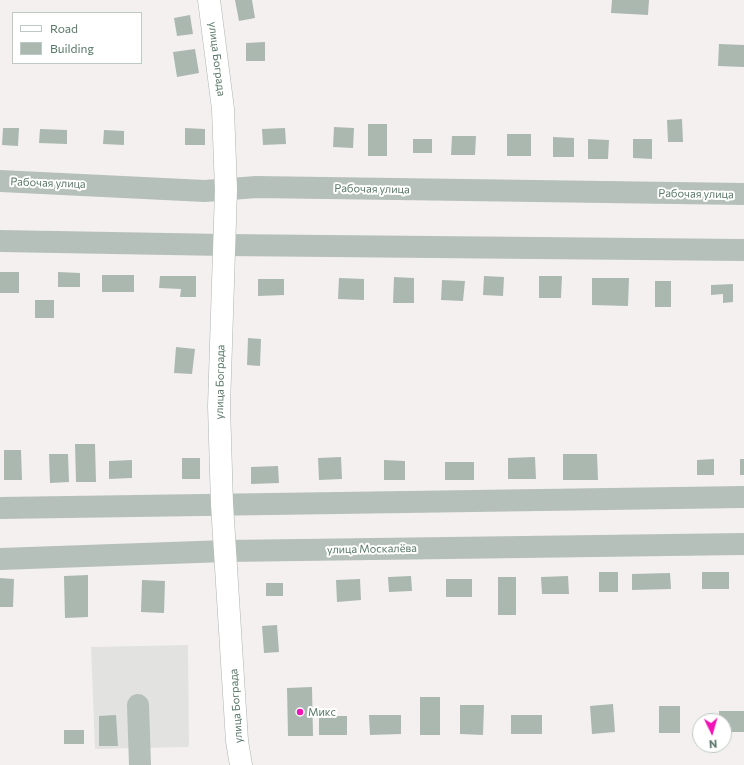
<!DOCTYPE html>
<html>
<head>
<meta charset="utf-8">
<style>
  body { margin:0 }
  #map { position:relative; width:744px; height:765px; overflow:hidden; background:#f5f0f0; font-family:Commissioner,sans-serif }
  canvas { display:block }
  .legend { position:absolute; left:12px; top:12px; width:130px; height:52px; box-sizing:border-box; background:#fff; border:1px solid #bdc9c3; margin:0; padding:5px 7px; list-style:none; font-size:12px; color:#597868 }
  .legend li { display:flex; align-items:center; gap:8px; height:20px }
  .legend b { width:20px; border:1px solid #bdc9c3 }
  .north { position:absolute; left:692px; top:713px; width:40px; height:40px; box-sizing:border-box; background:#fff; border:1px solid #bdc9c3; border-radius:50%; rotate:175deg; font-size:11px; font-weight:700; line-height:16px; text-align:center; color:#597868 }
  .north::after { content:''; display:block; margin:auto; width:14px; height:18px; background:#f213b6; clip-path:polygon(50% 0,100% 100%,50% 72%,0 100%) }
</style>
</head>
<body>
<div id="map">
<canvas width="744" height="765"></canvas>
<ul class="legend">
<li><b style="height:5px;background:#fff"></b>Road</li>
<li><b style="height:11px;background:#aab8b0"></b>Building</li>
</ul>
<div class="north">N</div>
</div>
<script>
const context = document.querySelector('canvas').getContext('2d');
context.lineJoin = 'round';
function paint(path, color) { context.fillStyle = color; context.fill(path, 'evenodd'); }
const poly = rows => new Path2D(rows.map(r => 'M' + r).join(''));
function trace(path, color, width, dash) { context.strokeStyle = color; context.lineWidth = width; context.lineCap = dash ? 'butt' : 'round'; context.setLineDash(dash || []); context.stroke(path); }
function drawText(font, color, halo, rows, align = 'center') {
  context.font = font + ' Commissioner,sans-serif'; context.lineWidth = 4; context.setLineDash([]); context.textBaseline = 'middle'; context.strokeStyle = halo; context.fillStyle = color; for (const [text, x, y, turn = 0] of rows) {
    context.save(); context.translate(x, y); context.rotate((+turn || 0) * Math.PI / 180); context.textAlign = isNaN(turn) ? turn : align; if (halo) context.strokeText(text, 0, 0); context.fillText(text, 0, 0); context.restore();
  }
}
paint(poly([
  [188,645,189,744,188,747,95,749,91,647]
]), '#e2e2e0');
paint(poly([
  [235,0,252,0,255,18,239,21],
  [612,0,649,0,648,15,611,13],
  [190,15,193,34,177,36,174,18],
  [265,42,265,61,246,61,246,43],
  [719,44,744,45,744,67,718,66],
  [195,49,199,73,177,77,173,52],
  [682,119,683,142,668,142,667,120],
  [368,124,387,124,387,156,368,156],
  [334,127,354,128,353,148,333,147],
  [3,128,19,128,18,146,2,145],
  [185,128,205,129,205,145,185,145],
  [285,128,286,144,263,145,262,129],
  [40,129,67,130,67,144,39,143],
  [104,130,124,131,124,145,103,144],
  [507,134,531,134,531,156,507,156],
  [452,136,476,136,475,155,451,155],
  [553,137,574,138,574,157,553,157],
  [413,139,432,139,432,153,413,153],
  [588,139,609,140,608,159,588,159],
  [633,139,652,139,652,159,633,158],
  [0,272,19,272,19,293,0,293],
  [58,272,80,273,80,287,58,287],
  [102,275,134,275,134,292,102,292],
  [160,276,196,276,196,297,180,297,181,289,159,288],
  [484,276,504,277,503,296,483,295],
  [539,276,562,276,561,298,539,298],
  [394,277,414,278,414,303,393,303],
  [339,278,364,279,364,300,338,299],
  [592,278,629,278,628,306,592,305],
  [258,279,284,279,284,295,258,296],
  [442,280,465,281,463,301,441,300],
  [655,281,671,281,671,307,655,307],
  [733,284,733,302,723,303,723,294,711,295,711,285],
  [35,300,54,300,54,318,35,318],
  [248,338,261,339,260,366,247,365],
  [176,347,195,349,192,374,174,373],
  [75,444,95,444,96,482,76,482],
  [4,450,21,450,22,480,4,480],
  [49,454,68,454,69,482,50,483],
  [563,454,597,454,598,480,563,480],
  [341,457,342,479,319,480,318,458],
  [535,457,536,479,508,479,508,458],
  [182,458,200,458,200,479,182,479],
  [714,459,714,475,697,475,697,460],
  [740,459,744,459,744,475,740,475],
  [132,460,132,478,109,479,109,461],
  [384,460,405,461,405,480,384,480],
  [445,462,474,462,474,480,445,480],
  [278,466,279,483,251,484,251,467],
  [599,572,618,572,618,592,599,592],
  [702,572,729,572,729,589,702,589],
  [670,573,671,589,632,590,632,574],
  [88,575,88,617,65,618,64,576],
  [411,576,412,591,389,592,388,577],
  [568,576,569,594,542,594,541,577],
  [498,577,516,577,516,615,498,615],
  [0,578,14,579,13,607,0,607],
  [360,579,361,600,337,602,336,580],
  [446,579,472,579,472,597,446,597],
  [142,580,165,581,164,613,141,612],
  [266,583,283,583,283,596,266,596],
  [277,625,279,652,264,653,262,626],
  [312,687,313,736,288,736,287,688],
  [420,697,440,697,440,735,420,735],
  [613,704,615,732,592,734,590,706],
  [460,705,484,705,483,735,460,734],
  [659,706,680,706,680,733,659,733],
  [719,711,744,711,744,732,724,732,724,721,719,721],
  [116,715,118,746,99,746,99,716],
  [369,715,401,715,401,734,370,735],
  [511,715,542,715,542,734,511,734],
  [319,716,347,716,347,735,319,735],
  [64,730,84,730,84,744,64,744]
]), '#aab8b0');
const major = poly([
  [209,0,223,109,226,190,219,406,222,504,237,741,241,765]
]);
trace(major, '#a9b5af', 23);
trace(poly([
  [0,181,205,191,256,187,744,194],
  [0,241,224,245,744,250],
  [0,508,744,497],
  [0,559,226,551,744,544],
  [138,705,140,765]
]), '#b5c0ba', 22);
trace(major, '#fff', 22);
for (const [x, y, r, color] of [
  [300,712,4,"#f213b6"]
]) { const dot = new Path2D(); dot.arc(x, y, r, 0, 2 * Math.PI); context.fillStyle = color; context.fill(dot); trace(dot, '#fff', 1.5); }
drawText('11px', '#597868', '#fff', [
  ["улица Бограда",217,59,83],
  ["Рабочая улица",48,183,2],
  ["Рабочая улица",372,189,1],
  ["Рабочая улица",696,194,1],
  ["улица Бограда",220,382,-89],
  ["улица Москалёва",372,549,-1],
  ["улица Бограда",236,706,-94]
]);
drawText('11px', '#597868', '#fff', [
  ["Микс",308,712]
], 'left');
</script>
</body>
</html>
